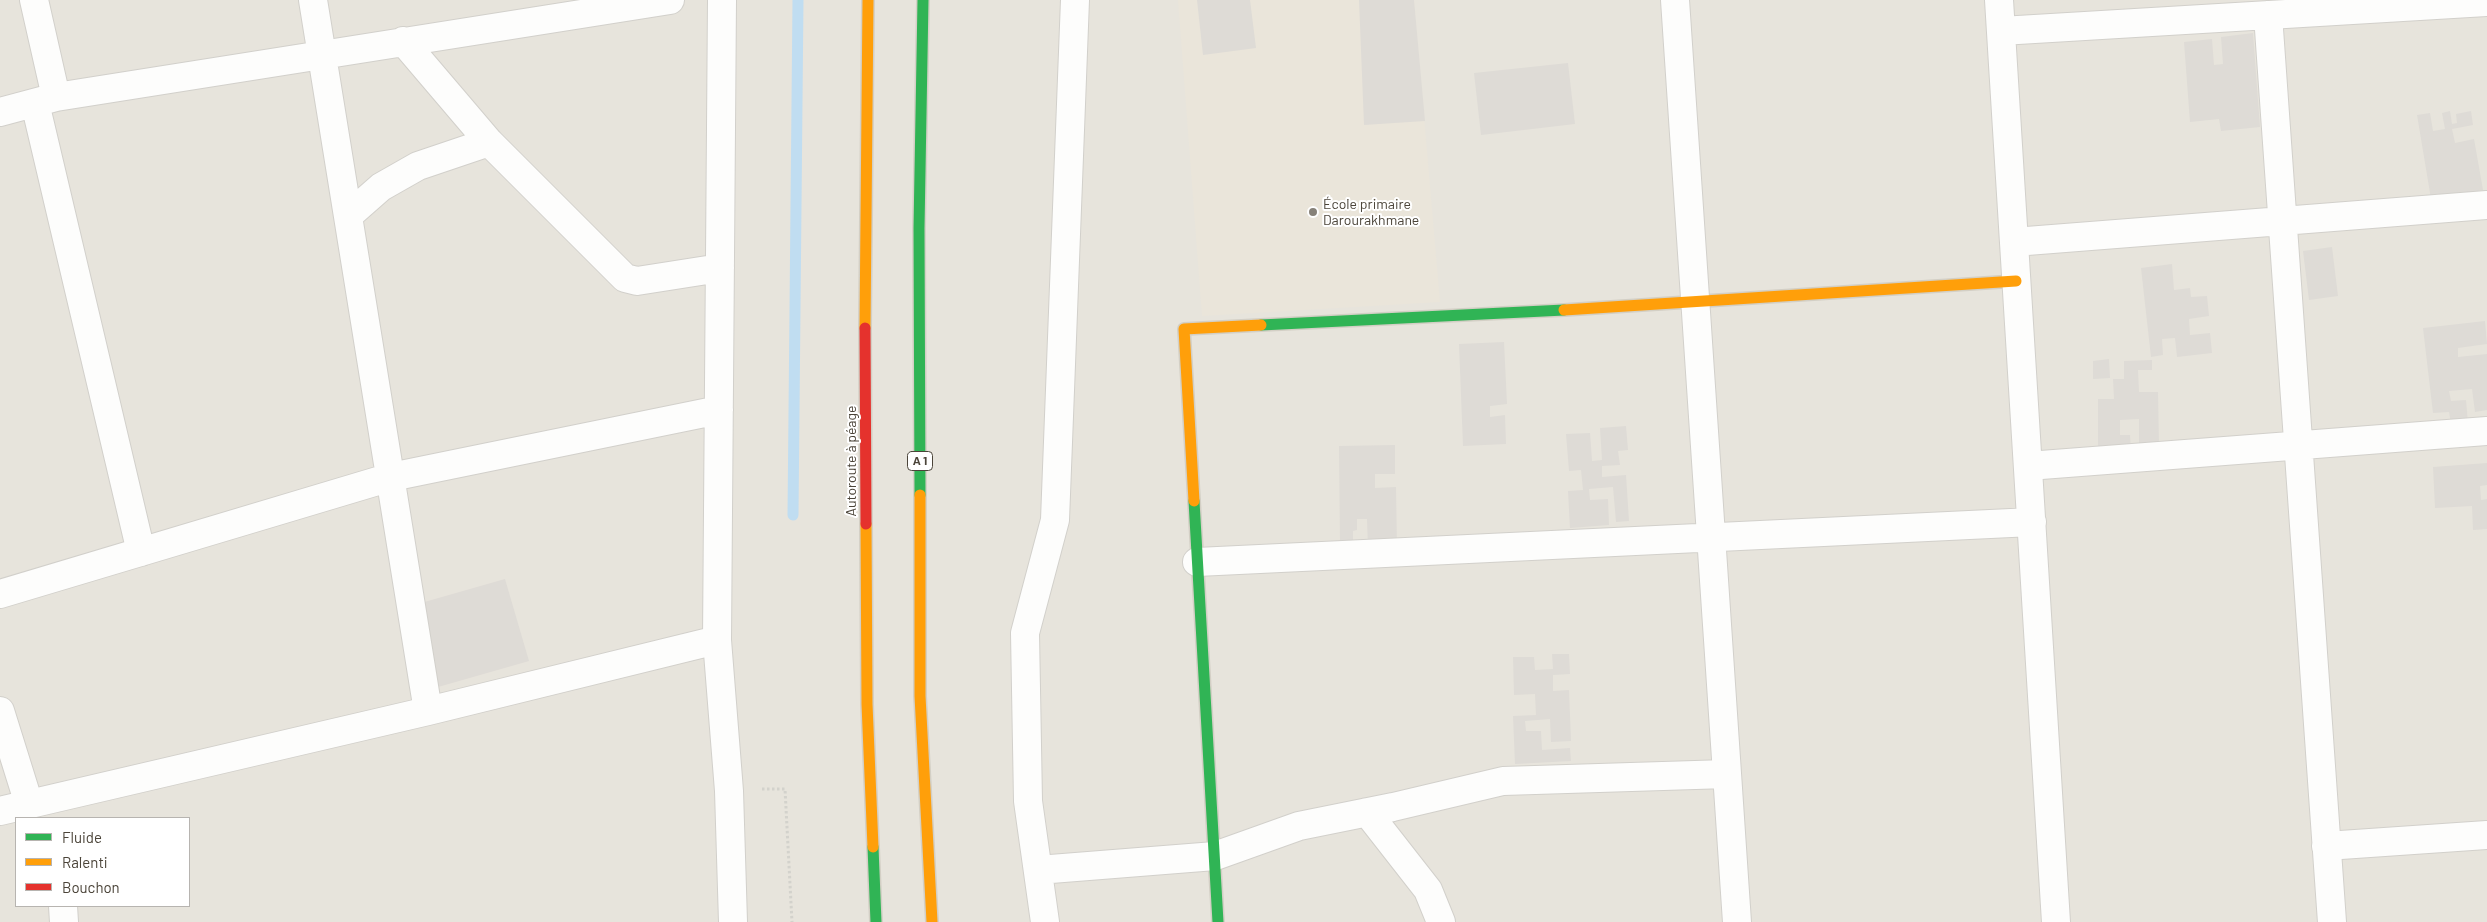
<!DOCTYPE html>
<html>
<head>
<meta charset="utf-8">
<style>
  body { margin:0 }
  #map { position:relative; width:2487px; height:922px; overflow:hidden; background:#f4f2ee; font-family:Barlow,sans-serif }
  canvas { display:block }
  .legend { position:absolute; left:15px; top:817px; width:175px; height:90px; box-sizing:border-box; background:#fff; border:1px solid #b7b4b0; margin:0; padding:6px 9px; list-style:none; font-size:15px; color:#4b4439 }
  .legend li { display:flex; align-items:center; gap:10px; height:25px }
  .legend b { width:25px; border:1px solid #b7b4b0 }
</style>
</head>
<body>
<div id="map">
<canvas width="2487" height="922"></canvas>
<ul class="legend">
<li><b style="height:6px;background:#30b455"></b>Fluide</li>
<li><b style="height:6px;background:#ff9f0a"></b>Ralenti</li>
<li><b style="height:6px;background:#e5322d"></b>Bouchon</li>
</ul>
</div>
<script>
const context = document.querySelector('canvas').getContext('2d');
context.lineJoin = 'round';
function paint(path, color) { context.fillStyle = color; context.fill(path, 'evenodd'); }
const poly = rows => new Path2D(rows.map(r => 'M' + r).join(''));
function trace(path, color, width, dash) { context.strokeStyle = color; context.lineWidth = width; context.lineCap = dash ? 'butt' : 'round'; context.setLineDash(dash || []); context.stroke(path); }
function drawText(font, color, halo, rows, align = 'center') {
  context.font = font + ' Barlow,sans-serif'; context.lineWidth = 4; context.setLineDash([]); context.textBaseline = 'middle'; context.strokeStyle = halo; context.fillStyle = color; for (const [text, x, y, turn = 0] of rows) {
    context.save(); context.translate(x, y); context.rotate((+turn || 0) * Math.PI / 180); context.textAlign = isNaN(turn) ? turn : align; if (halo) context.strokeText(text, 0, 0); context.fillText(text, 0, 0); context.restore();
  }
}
paint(poly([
  [0,0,2487,0,2487,922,0,922],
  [16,818,189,818,189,906,16,906]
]), '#e7e4dc');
paint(poly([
  [1178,0,1414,0,1440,302,1202,316]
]), '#eae5da');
trace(poly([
  [793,515,798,0]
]), '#c0ddf1', 11);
paint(poly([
  [1197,0,1250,0,1256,48,1203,55],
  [1359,0,1414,0,1425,121,1364,125],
  [2253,33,2260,127,2221,131,2219,119,2190,122,2184,42,2212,39,2214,65,2223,64,2221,37],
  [1568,63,1575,124,1481,135,1474,73],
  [2450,111,2452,124,2457,123,2456,114,2471,111,2473,125,2452,129,2455,143,2474,139,2483,190,2431,199,2417,115,2430,113,2433,131,2445,129,2442,113],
  [2332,247,2338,296,2309,300,2303,251],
  [2172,264,2174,290,2190,288,2191,297,2207,296,2209,316,2189,319,2190,335,2210,333,2212,353,2177,357,2175,338,2162,339,2163,355,2151,357,2141,268],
  [2485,321,2487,344,2458,348,2458,357,2487,354,2487,410,2475,412,2472,389,2449,391,2451,401,2466,400,2468,423,2451,424,2449,412,2433,413,2423,328],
  [1504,342,1507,404,1490,406,1490,417,1505,415,1506,444,1463,446,1459,344],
  [2109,359,2110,378,2093,379,2093,361],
  [2152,360,2152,370,2138,370,2139,392,2158,392,2159,446,2139,446,2139,419,2120,420,2120,435,2130,435,2131,453,2098,447,2098,399,2114,399,2113,379,2124,379,2124,361],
  [1626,426,1628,450,1618,451,1620,465,1602,466,1602,477,1626,475,1629,521,1616,522,1613,487,1589,489,1590,500,1608,499,1609,525,1570,528,1568,491,1583,490,1581,470,1569,471,1566,434,1590,433,1592,461,1602,460,1600,428],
  [1395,445,1395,474,1375,474,1375,488,1396,487,1397,547,1368,548,1367,519,1357,519,1357,530,1353,531,1353,543,1340,543,1339,446],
  [2487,463,2487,485,2480,486,2481,500,2487,499,2487,529,2473,530,2472,506,2435,508,2433,467],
  [505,579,529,661,438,687,414,605],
  [1552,654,1569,654,1570,674,1553,675,1553,691,1569,690,1571,741,1551,742,1550,719,1525,721,1526,731,1541,731,1542,750,1570,748,1571,761,1515,764,1513,716,1536,715,1535,694,1514,695,1513,657,1534,657,1535,670,1553,669]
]), '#dedbd6');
const street = poly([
  [34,0,56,97],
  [313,0,428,711],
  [722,0,717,640,729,791,733,922],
  [1675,0,1737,922],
  [1999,0,2056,922],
  [2268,15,2332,922],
  [2001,31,2487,2],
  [403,41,489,142,625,278,637,281,720,268],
  [35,103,141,552],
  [0,112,56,97,670,0],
  [348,216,381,187,418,166,489,142],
  [2014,242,2487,205],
  [2028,466,2487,431],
  [1197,562,2032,522],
  [0,594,391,477,719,410],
  [0,711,29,804],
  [0,811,428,711,717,640],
  [1367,812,1428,890,1441,922],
  [2326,846,2487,835],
  [1038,870,1215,856,1299,826,1393,807,1503,781,1727,774],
  [63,906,64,922],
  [1045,922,1028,801,1025,633,1055,520,1075,0]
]);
const fast = poly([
  [1261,325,1564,310],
  [920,495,919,228,923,0],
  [1194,501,1218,922],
  [873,847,876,922]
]);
const slow = poly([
  [1564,310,2016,281],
  [865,328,868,0],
  [920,495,920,696,932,922],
  [1194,501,1184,329,1261,325],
  [866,524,867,704,873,847]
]);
const jam = poly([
  [865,328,866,524]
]);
trace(street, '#d2d0cb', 30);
trace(fast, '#d3cfc5', 14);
trace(slow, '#d3cfc5', 14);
trace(jam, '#d3cfc5', 14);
trace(poly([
  [762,789,785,789,792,922]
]), '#d3d2cc', 3, [2.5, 2.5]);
trace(street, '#fdfdfc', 28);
trace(fast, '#30b455', 11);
trace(slow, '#ff9f0a', 11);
trace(jam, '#e5322d', 11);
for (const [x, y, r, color] of [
  [1313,212,5,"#868178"]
]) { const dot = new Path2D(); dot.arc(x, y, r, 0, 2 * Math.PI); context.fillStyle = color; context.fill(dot); trace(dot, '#fff', 2); }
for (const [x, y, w] of [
  [920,461,25]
]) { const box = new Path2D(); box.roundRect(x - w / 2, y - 9.5, w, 19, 4); context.fillStyle = '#fff'; context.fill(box); trace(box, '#4b4439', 1); }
drawText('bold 12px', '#4b4439', null, [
  ["A 1",920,461]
]);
drawText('14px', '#4b4439', '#fff', [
  ["École primaire",1323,204],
  ["Darourakhmane",1323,220]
], 'left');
drawText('14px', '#4b4439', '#fff', [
  ["Autoroute à péage",851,461,-90]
]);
</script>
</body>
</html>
